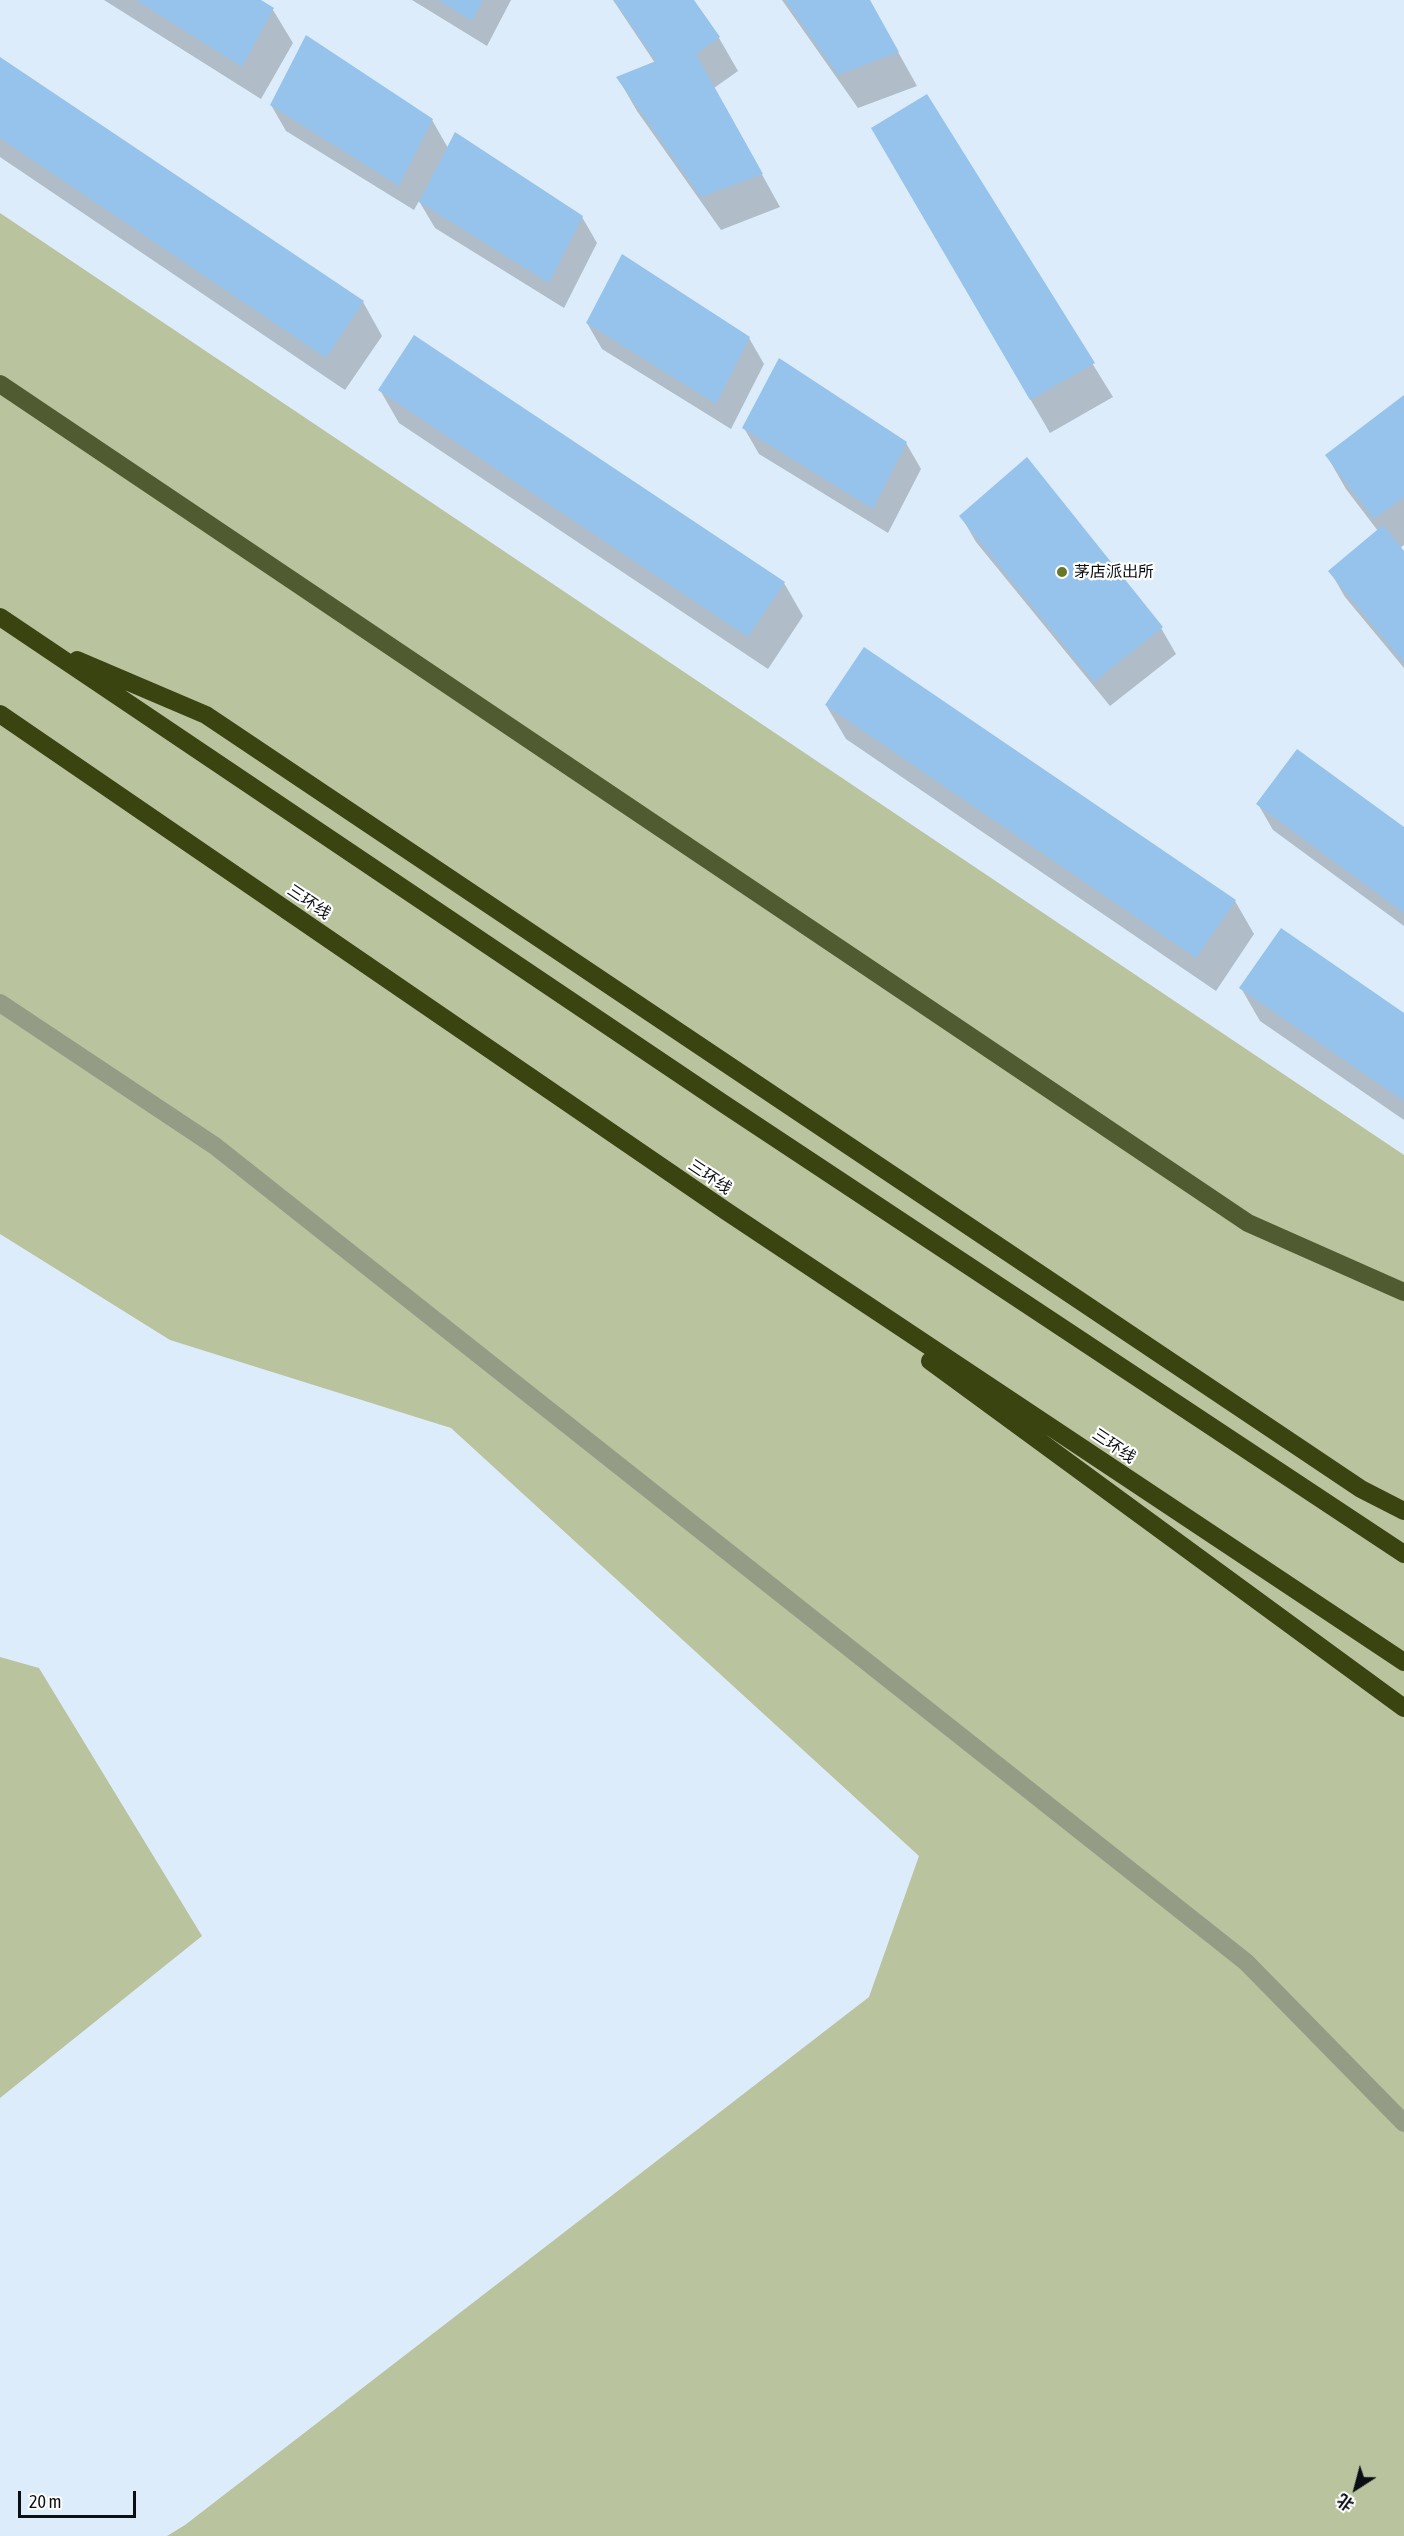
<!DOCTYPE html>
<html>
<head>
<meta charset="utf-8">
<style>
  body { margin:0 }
  #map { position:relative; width:1404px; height:2536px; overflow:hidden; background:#dcecfa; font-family:"Asap Condensed","Noto Sans SC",sans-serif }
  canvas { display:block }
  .north { position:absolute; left:1326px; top:2458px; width:60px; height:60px; -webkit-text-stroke:4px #fff; paint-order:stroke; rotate:216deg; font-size:16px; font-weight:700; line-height:24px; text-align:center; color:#0a0f14 }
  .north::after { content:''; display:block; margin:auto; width:21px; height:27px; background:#0a0f14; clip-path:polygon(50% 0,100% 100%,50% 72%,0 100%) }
  .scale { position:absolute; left:18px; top:2491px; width:118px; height:27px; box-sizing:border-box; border:3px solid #0a0f14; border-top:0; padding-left:8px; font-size:18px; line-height:21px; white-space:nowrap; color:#0a0f14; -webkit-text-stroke:4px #fff; paint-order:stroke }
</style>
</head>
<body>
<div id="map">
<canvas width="1404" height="2536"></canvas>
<div class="north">北</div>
<div class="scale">20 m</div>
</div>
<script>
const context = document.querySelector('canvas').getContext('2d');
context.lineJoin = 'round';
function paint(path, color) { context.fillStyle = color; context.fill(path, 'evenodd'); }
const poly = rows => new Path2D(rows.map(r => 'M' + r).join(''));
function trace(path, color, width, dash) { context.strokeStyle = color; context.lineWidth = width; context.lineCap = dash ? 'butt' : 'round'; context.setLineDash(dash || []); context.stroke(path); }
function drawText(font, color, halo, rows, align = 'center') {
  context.font = font + ' "Asap Condensed","Noto Sans SC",sans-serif'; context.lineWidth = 4.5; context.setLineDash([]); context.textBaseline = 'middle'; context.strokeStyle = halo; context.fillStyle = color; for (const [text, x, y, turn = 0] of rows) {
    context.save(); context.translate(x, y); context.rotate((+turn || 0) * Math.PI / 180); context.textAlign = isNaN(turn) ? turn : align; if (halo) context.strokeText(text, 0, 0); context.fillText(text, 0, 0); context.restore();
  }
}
paint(poly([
  [0,213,1404,1155,1404,2536,167,2536,185,2525,869,1997,919,1856,451,1428,170,1340,0,1234],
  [0,1657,39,1668,202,1936,0,2098]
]), '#b9c39e');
paint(poly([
  [104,0,258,0,273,10,293,43,261,99],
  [412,0,511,0,487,46],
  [613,0,692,0,719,38,738,71,714,88,780,207,721,230,637,111,618,78,655,63],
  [782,0,869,0,917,86,858,108],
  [306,37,432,120,448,148,582,217,597,243,564,308,435,228,419,201,414,210,286,131,271,105],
  [0,59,363,302,382,336,345,390,0,157],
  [927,96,1113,397,1050,433,873,129],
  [587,323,749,338,764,364,731,429,602,349],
  [380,390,784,583,803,616,768,669,399,423],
  [1404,397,1404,545,1400,548,1404,553,1404,668,1345,597,1330,571,1378,531,1346,489,1327,456],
  [744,428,906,443,921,469,888,533,759,454],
  [961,516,1161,628,1176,654,1110,706,976,542],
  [826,705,1235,901,1254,934,1216,991,846,739],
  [1258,804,1404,829,1404,926,1273,830],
  [1241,988,1404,1014,1404,1120,1260,1021]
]), '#0003');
paint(poly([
  [136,0,261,0,274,8,242,67],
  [438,0,483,0,472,21],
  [614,0,694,0,720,37,696,54,763,174,701,197,616,77,656,61],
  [785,0,870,0,899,52,838,75],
  [306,35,433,119,399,186,270,105],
  [0,57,364,301,326,358,0,138],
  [927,94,1095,363,1030,400,871,128],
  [455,132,583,216,549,283,419,202],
  [622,254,750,337,716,404,586,323],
  [414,335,785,582,748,637,378,390],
  [779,358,907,442,873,509,742,428],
  [1404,395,1404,497,1374,519,1325,455],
  [1027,457,1163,627,1094,682,959,516],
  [1383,525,1404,551,1404,663,1328,571],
  [864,647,1236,900,1196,958,825,705],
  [1297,749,1404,827,1404,913,1256,804],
  [1281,928,1404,1013,1404,1101,1239,988]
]), '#96c3eb');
trace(poly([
  [0,1003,215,1146,1246,1962,1404,2123]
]), '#959c85', 18);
trace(poly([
  [0,384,1248,1223,1404,1292]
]), '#515b32', 18);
trace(poly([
  [0,617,724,1104,1404,1554],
  [77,660,206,715,1361,1489,1404,1511],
  [0,714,726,1211,1404,1662],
  [930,1361,1404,1708]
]), '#3a4411', 18);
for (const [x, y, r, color] of [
  [1062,572,6,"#687827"]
]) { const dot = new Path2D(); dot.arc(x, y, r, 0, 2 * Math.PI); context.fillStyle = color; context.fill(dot); trace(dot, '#fff', 2); }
drawText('16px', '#0a0f14', '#fff', [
  ["茅店派出所",1074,572]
], 'left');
drawText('16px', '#0a0f14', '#fff', [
  ["三环线",309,902,34],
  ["三环线",710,1177,34],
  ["三环线",1114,1446,34]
]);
</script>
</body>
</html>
